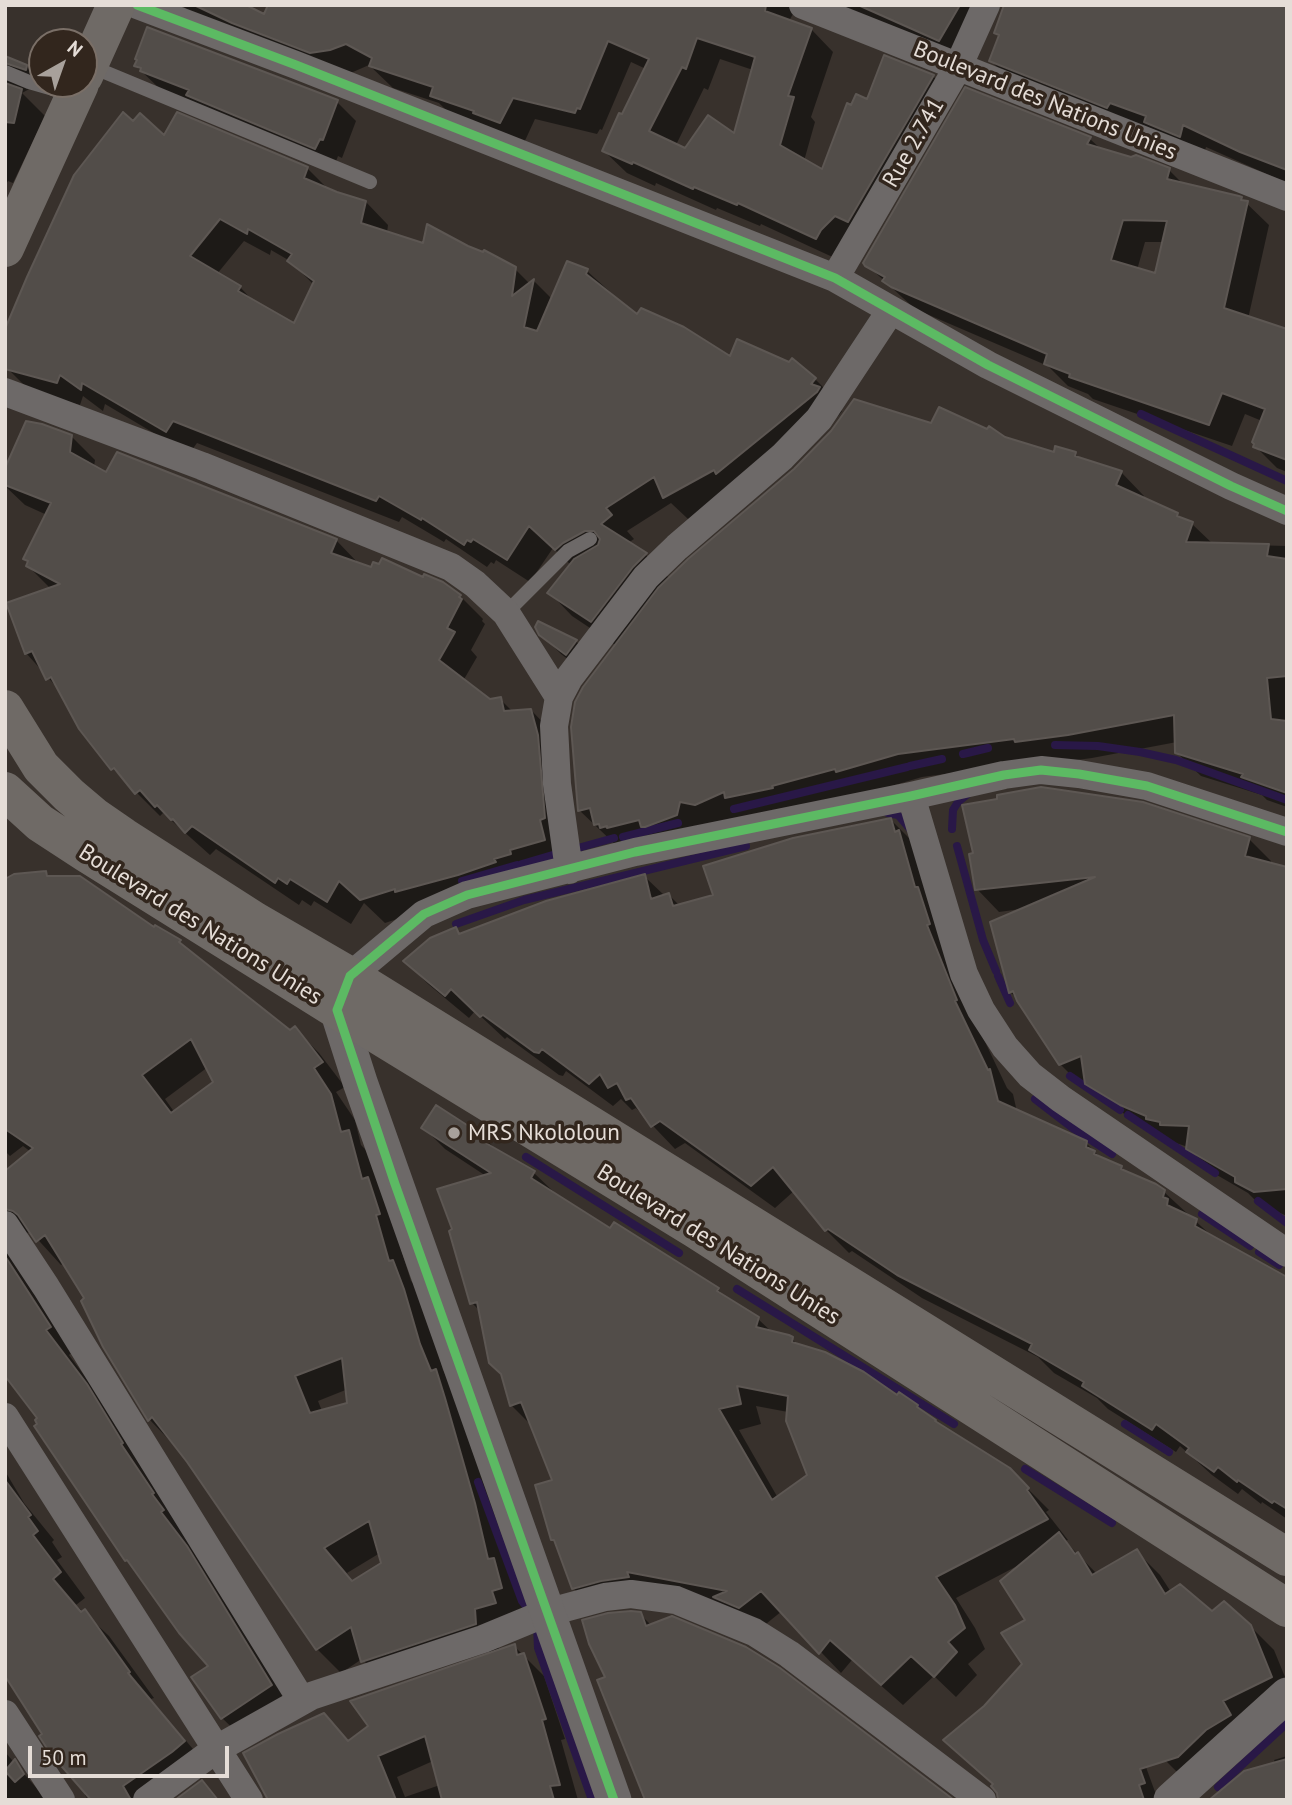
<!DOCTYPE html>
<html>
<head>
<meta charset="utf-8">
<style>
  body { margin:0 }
  #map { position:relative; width:1292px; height:1805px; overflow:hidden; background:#38312c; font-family:"PT Sans",sans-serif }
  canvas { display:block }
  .frame { position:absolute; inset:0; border:7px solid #e5ddd7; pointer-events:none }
  .north { position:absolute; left:28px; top:28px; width:70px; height:70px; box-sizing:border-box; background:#32261d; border:2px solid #7a6f67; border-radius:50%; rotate:40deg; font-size:19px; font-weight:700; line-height:28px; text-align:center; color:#e5ddd7 }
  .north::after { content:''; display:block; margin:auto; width:24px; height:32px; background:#a8a19b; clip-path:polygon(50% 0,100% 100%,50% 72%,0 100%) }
  .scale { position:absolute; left:28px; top:1746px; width:201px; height:32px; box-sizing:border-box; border:4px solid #e5ddd7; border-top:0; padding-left:9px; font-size:21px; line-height:24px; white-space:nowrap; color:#e5ddd7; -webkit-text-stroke:5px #32261d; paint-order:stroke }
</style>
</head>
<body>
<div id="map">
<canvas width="1292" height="1805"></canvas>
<div class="frame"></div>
<div class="north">N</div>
<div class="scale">50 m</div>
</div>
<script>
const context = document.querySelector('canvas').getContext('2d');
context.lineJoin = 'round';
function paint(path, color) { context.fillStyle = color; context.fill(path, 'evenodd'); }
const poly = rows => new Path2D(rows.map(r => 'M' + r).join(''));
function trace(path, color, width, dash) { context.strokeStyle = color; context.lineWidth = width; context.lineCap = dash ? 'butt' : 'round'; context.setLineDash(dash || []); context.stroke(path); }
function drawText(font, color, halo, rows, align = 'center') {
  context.font = font + ' "PT Sans",sans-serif'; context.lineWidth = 7; context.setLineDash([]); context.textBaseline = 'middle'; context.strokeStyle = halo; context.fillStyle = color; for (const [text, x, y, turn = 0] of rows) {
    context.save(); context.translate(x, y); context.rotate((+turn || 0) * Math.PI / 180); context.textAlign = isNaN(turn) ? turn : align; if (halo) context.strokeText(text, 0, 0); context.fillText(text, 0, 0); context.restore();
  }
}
paint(poly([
  [182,5,254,5,252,10,265,16,270,5,798,5,789,21,811,29,833,52,811,117,815,122,804,161,823,171,852,107,933,76,955,99,839,260,761,224,760,226,717,208,716,210,656,183,655,186,627,173,604,151,646,69,631,62,602,130,600,129,597,134,535,119,523,145,454,118,439,103,393,88,369,65,353,72,334,74,201,24],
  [720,59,753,70,735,136,686,150,676,145,704,88,708,90],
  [834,5,997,5,962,63],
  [1287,5,1287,183,1206,147,1203,158,1014,84,991,61,1000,37,996,33],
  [5,58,26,66,42,82,22,93,45,116,13,183,8,181,5,186],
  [136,66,337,102,356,121,342,158,338,156,334,167,161,90],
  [134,124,164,138,307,168,330,191,366,202,388,225,387,233,515,269,530,284,534,281,552,299,587,271,637,316,730,359,789,364,793,360,815,379,838,402,835,405,842,411,839,415,740,495,737,492,688,519,671,503,627,531,634,539,628,543,646,555,670,579,932,425,1005,439,1055,455,1075,453,1081,459,1121,472,1144,496,1143,499,1192,524,1213,544,1287,546,1287,807,1267,800,1262,795,1201,776,1177,753,1177,742,1092,758,1040,765,1037,762,922,777,861,795,619,848,579,810,572,727,617,646,572,616,550,593,571,565,553,548,530,582,496,560,494,564,491,562,487,567,446,539,444,542,402,517,399,522,197,443,189,454,105,404,103,411,83,396,80,405,31,392,8,369],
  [244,241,270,255,271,250,290,261,314,285,295,325,255,303,240,287,217,274],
  [1090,139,1102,150,1169,170,1183,184,1241,198,1269,225,1248,319,1287,333,1287,472,1277,468,1255,446,1262,421,1245,414,1232,446,1093,399,1088,394,1068,386,1048,366,915,309,867,265],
  [1145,242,1164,242,1156,275,1137,270],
  [71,436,95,460,94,467,107,474,336,540,359,564,460,596,483,619,482,621,485,624,471,650,477,657,463,681,489,701,500,699,513,712,531,710,554,734,568,863,385,923,364,903,351,924,314,901,311,906,302,900,299,905,216,849,210,855,163,813,160,816,113,769,80,728,61,692,26,653,51,589,28,566,47,515,25,505,5,486,5,474],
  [539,624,576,641,595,661,586,673,561,654,541,634],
  [891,820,914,843,977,1025,1007,1088,1013,1094,1017,1112,1086,1143,1103,1160,1121,1167,1128,1174,1164,1192,1215,1239,1287,1278,1287,1519,1262,1502,1261,1504,1242,1489,1238,1494,1212,1475,1180,1446,1176,1452,1108,1409,1097,1398,1054,1373,1038,1357,922,1298,852,1251,849,1253,826,1230,794,1191,775,1208,685,1143,675,1149,636,1108,632,1110,621,1099,613,1106,566,1071,563,1076,559,1075,507,1037,505,1039,475,1011,469,1018,428,984,405,961,456,929,461,935,644,876,665,896,669,895,680,906,715,897],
  [1249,839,1271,861,1271,864,1287,868,1287,1216,1259,1204,1248,1193,1210,1171,1188,1147,1170,1141,1165,1136,1110,1106,1088,1084,1082,1086,1060,1064,1018,999,1010,992,1021,909,999,912,977,889],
  [46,873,51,878,155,930,156,928,180,942,193,955,291,1032,295,1029,319,1053,345,1087,336,1092,355,1120,361,1145,372,1156,411,1281,416,1286,428,1315,443,1370,469,1423,499,1528,509,1574,518,1584,525,1612,498,1633,499,1651,514,1646,544,1676,565,1739,561,1740,578,1800,272,1800,324,1715,350,1742,490,1654,489,1651,387,1685,362,1659,341,1673,317,1649,189,1461,150,1420,104,1346,86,1299,64,1263,61,1265,31,1232,21,1234,74,1351,69,1355,110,1410,295,1709,246,1741,222,1718,210,1666,138,1571,126,1560,40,1419,5,1373,5,1173,31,1152,23,1146,10,1156,5,1151,5,881],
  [208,1067,215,1082,175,1113,165,1099],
  [348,1389,349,1404,322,1411,318,1401],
  [380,1553,383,1563,354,1582,347,1573],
  [433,1761,440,1785,405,1797,397,1777],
  [424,1128,486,1139,499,1153,534,1173,555,1193,610,1230,614,1224,718,1290,729,1300,758,1319,772,1332,792,1339,800,1346,824,1353,917,1406,925,1415,1009,1470,1049,1510,1046,1512,1068,1540,1065,1541,1097,1574,1137,1552,1160,1575,1171,1592,1212,1613,1250,1626,1274,1650,1287,1682,1189,1784,1165,1760,1124,1707,1158,1800,1000,1800,994,1786,946,1740,986,1708,1024,1664,1027,1621,1021,1564,956,1598,975,1628,985,1649,968,1664,977,1675,956,1697,934,1676,903,1705,852,1660,841,1673,782,1611,761,1628,647,1592,594,1609,573,1588,558,1545,552,1539,554,1482,532,1426,511,1405,481,1312,472,1303,486,1176,445,1149],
  [756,1406,788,1412,810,1476,778,1498,739,1430,761,1424],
  [5,1471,24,1503,54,1540,52,1542,62,1557,57,1560,85,1598,76,1605,109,1636,154,1698,151,1699,208,1767,164,1800,88,1800,85,1795,88,1793,5,1670],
  [640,1614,652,1626,607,1677],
  [5,1752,47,1800,5,1800],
  [1287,1756,1287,1800,1274,1760]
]), '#0007');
trace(poly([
  [1141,414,1287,481],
  [1055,745,1098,746,1140,752,1176,760,1287,800],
  [963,754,988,748],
  [910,766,942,759],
  [734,809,907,767],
  [888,813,898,815,910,829],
  [952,829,953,810,958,802,968,794],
  [623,837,678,823],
  [957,846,983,940,996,971],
  [578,848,614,838],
  [522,864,556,854],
  [462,881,517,865],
  [456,924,524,900,746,846],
  [998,976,1010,1003],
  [1070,1076,1120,1110],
  [1035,1099,1074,1129,1112,1154],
  [1128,1115,1215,1173],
  [526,1157,679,1253],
  [1258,1201,1287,1223],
  [1202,1214,1250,1246],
  [1259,1252,1279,1265],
  [737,1289,954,1424],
  [1125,1424,1169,1452],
  [1025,1469,1112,1523],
  [478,1482,522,1601,532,1614],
  [537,1626,538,1648,592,1800],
  [1218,1787,1287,1723]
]), '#291847', 8);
const building = poly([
  [194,5,246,5,264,14,268,5,766,5,765,11,812,28,788,96,794,97,780,145,822,169,847,103,851,105,856,94,867,99,884,55,934,75,848,222,835,216,821,230,816,239,738,203,737,205,694,187,693,189,633,162,632,164,602,151,619,113,622,114,649,59,608,41,580,109,577,108,575,113,513,98,500,123,473,113,474,111,430,96,433,87,369,66,372,58,346,44,330,50,310,53,232,23,194,5],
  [697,38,755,57,734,133,708,115,685,148,649,131,682,67,686,69,697,38],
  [858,5,960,5,939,41,858,5],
  [1004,5,1287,5,1287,170,1240,152,1183,125,1180,137,1144,122,1146,116,1110,103,1107,108,989,61,999,35,994,33,1004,5],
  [147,27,338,100,323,140,320,139,315,149,186,95,189,90,140,71,141,68,134,66,137,60,135,59,147,27],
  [5,56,27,65,26,70,5,63,5,56],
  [5,83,22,89,14,123,5,122,5,83],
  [965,87,1091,137,1087,144,1131,157,1136,155,1170,168,1167,179,1239,196,1242,197,1241,200,1248,201,1224,308,1287,329,1287,460,1253,447,1254,444,1252,442,1265,409,1222,393,1209,425,1069,377,1070,374,1044,364,1047,354,891,287,882,281,885,277,865,266,863,263,965,87],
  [1123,220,1167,221,1155,273,1111,260,1123,220],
  [123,112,133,121,140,113,164,135,177,112,308,167,304,178,337,192,366,201,361,223,423,243,427,224,468,246,483,252,484,250,516,267,512,296,534,279,524,327,537,331,567,261,588,269,586,274,637,314,641,308,684,327,730,356,737,339,789,362,792,358,816,378,811,384,820,387,817,392,716,474,714,470,663,498,654,477,606,508,612,515,601,524,647,553,633,567,591,622,547,593,574,559,598,545,600,539,594,531,585,531,563,543,555,550,529,526,507,560,473,539,471,542,467,540,464,545,422,518,421,520,379,496,376,501,173,421,166,432,82,383,81,390,60,375,57,383,5,369,5,329,27,277,74,175,123,112],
  [220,219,247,234,248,229,292,254,287,261,314,281,294,323,238,291,241,286,190,256,220,219],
  [854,399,931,423,939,407,987,429,989,426,1005,437,1054,452,1055,446,1076,452,1075,456,1122,471,1116,485,1178,513,1177,516,1193,522,1186,542,1269,544,1267,556,1287,559,1287,676,1267,678,1271,719,1287,721,1287,793,1241,777,1243,774,1175,753,1174,715,1068,735,1015,742,1014,739,898,754,836,772,835,769,772,786,773,788,725,798,724,792,695,805,680,802,677,815,645,827,641,827,639,820,607,828,607,826,600,828,599,824,594,825,590,808,578,811,571,727,575,702,583,687,658,588,688,559,794,469,831,431,854,399],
  [26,421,42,424,72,435,70,452,106,472,117,452,337,539,331,553,371,567,373,562,379,564,382,558,423,577,424,574,443,582,461,595,459,597,462,599,447,628,455,632,439,660,490,699,501,697,504,711,531,709,538,735,545,818,540,820,545,840,510,850,511,854,494,859,496,862,458,875,395,892,395,889,360,900,339,881,327,902,290,879,287,884,278,878,275,883,192,826,185,833,173,819,171,820,157,805,155,807,140,790,135,794,114,768,111,770,79,729,51,677,46,680,32,651,25,654,6,603,60,584,26,566,28,561,23,559,51,503,5,485,5,468,26,421],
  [538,621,577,640,566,655,539,635,535,627,538,621],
  [1041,787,1143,802,1250,837,1245,856,1287,867,1287,1189,1254,1192,1235,1182,1235,1177,1186,1149,1189,1126,1160,1125,1160,1122,1146,1119,1146,1116,1120,1105,1085,1084,1081,1056,1059,1065,1017,1001,1013,991,1009,993,990,922,1095,877,975,890,969,854,973,853,962,805,997,799,997,795,1041,787],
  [891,818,895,832,899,830,915,887,918,887,930,924,927,925,957,1000,955,1001,988,1070,990,1069,998,1101,1087,1141,1086,1147,1095,1151,1094,1154,1122,1166,1121,1169,1156,1184,1165,1190,1163,1197,1168,1199,1167,1205,1197,1219,1195,1226,1287,1277,1287,1509,1274,1501,1272,1503,1238,1480,1237,1482,1218,1467,1214,1472,1186,1452,1189,1448,1156,1424,1152,1430,1082,1386,1084,1382,1029,1350,1032,1344,897,1275,828,1229,825,1231,773,1167,751,1186,660,1121,651,1127,631,1098,626,1100,617,1083,608,1088,600,1074,589,1084,542,1049,539,1053,534,1052,483,1015,480,1017,451,989,445,996,403,961,430,938,456,927,459,934,546,901,645,874,651,899,669,893,673,906,713,895,703,866,793,838,891,818],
  [46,871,47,876,80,876,154,927,155,925,181,940,179,942,290,1030,295,1026,323,1062,314,1068,331,1094,341,1132,349,1130,362,1179,368,1177,380,1214,376,1215,389,1261,393,1260,404,1289,420,1344,431,1371,436,1369,445,1398,475,1503,488,1559,494,1558,502,1588,492,1591,496,1603,475,1609,476,1624,361,1662,351,1627,316,1650,187,1462,152,1417,148,1421,103,1347,81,1301,84,1298,45,1235,36,1242,18,1215,13,1211,5,1209,5,1171,33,1148,5,1129,5,879,14,874,46,871],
  [191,1039,213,1082,171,1113,142,1075,191,1039],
  [342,1358,347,1403,310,1413,295,1376,342,1358],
  [369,1521,381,1563,352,1581,324,1548,369,1521],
  [436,1105,487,1138,484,1142,535,1171,531,1178,610,1228,614,1222,719,1288,717,1291,759,1317,756,1327,789,1335,793,1337,792,1342,825,1352,864,1372,897,1395,899,1392,918,1405,917,1407,936,1420,935,1421,1010,1468,1029,1488,1027,1490,1048,1519,936,1577,955,1605,965,1628,948,1642,957,1652,934,1677,911,1656,881,1685,830,1640,819,1654,761,1591,739,1608,713,1597,727,1591,627,1572,629,1577,601,1581,572,1589,554,1540,551,1540,535,1485,552,1480,521,1402,510,1406,501,1374,489,1363,477,1302,470,1304,449,1231,452,1229,437,1189,491,1173,421,1128,436,1105],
  [737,1386,788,1396,786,1421,807,1475,772,1500,719,1409,741,1404,737,1386],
  [5,1256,51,1327,46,1330,87,1384,123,1443,121,1444,154,1493,152,1494,164,1510,161,1512,187,1546,272,1685,221,1719,191,1677,208,1666,179,1633,127,1560,125,1561,34,1426,37,1424,35,1420,37,1418,5,1376,5,1256],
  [5,1480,31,1515,28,1517,38,1531,33,1535,61,1572,53,1579,81,1612,85,1609,130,1672,128,1673,185,1741,172,1752,123,1786,131,1800,91,1800,50,1753,39,1736,42,1734,5,1676,5,1480],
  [1059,1532,1075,1554,1078,1552,1092,1575,1137,1549,1165,1594,1180,1584,1212,1611,1224,1601,1251,1625,1272,1677,1223,1701,1231,1715,1206,1730,1178,1757,1140,1769,1145,1783,1139,1785,1144,1800,998,1800,997,1793,991,1786,993,1784,943,1740,984,1706,1022,1664,1001,1633,1025,1620,1000,1581,1059,1532],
  [631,1611,641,1612,646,1626,672,1616,746,1647,780,1668,954,1800,645,1800,597,1680,605,1677,589,1644,582,1620,608,1613,631,1611],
  [515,1644,517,1655,524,1653,546,1719,542,1720,560,1785,550,1786,554,1800,442,1800,425,1736,378,1756,396,1800,268,1800,243,1753,278,1734,324,1713,348,1741,368,1726,350,1701,515,1644],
  [15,1759,24,1774,15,1782,5,1771,15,1759],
  [1287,1759,1287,1800,1209,1800,1244,1771,1287,1759],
  [202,1780,218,1800,175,1800,202,1780]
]);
paint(building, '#524d49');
trace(building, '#5d5753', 2);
trace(poly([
  [90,66,370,182],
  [5,72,29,82,74,95],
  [506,613,568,551,590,539]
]), '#6d6968', 14);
trace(poly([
  [137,5,296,65,835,278,988,365,1231,486,1287,511],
  [803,5,1287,197],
  [835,278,958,67,986,5],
  [5,392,202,466,451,567,475,584,506,613,559,697],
  [911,796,964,974,981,1010,1005,1047,1030,1075,1061,1099,1287,1253],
  [569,870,557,784,554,726,559,697,569,678,646,577,677,547,782,457,819,419,891,310],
  [350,976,424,914,467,895,635,852,911,796,1004,775,1041,770,1079,774,1147,786,1287,832],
  [5,1225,46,1287,302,1701],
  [5,1417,249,1800],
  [5,1714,61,1800],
  [147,1800,215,1750,311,1696,483,1639,546,1613,605,1597,631,1594,676,1600,754,1632,789,1654,982,1800]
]), '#6d6968', 28);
trace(poly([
  [343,994,337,1010,360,1082,614,1800],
  [1171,1800,1287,1695]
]), '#6d6968', 35);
trace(poly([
  [84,76,116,5],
  [5,248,80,84],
  [5,709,41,767,69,795,95,817,124,837,255,921,350,976,1287,1557],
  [5,791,40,823,86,853,337,1010,695,1229,1287,1608]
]), '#6f6a66', 38);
trace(poly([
  [137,5,296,65,835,278,988,365,1231,486,1287,511],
  [614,1800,395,1184,337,1010,350,976,424,914,467,895,635,852,911,796,1004,775,1041,770,1079,774,1147,786,1287,832]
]), '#5cba63', 9);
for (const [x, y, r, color] of [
  [454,1133,7,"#a8a19b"]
]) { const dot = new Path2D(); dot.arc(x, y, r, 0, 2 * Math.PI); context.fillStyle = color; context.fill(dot); trace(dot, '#32261d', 2.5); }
drawText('23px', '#e5ddd7', '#32261d', [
  ["Boulevard des Nations Unies",1045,101,22],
  ["Rue 2.741",914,143,-60],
  ["Boulevard des Nations Unies",200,925,32],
  ["Boulevard des Nations Unies",718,1245,32]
]);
drawText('23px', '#e5ddd7', '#32261d', [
  ["MRS Nkololoun",468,1133]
], 'left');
</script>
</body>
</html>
